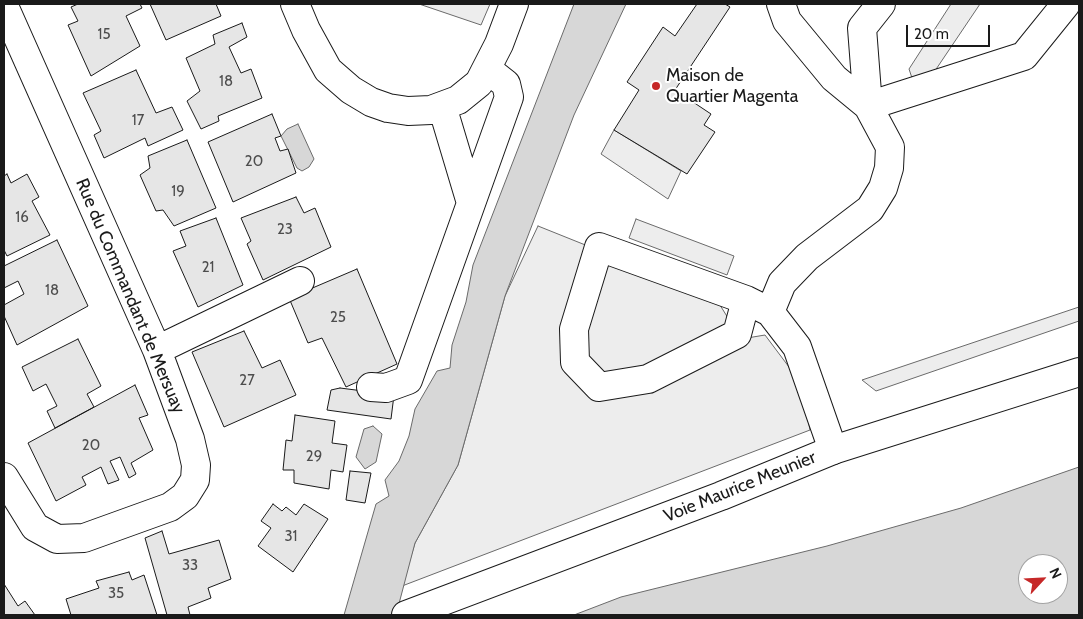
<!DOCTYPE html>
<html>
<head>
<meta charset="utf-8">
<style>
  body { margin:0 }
  #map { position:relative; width:1083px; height:619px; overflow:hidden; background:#fff; font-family:Cabin,sans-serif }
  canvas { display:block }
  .frame { position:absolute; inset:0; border:5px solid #1a1a1a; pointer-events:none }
  .north { position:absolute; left:1018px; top:554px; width:50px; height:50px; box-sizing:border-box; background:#fff; border:1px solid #a3a3a3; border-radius:50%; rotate:65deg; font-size:14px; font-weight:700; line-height:20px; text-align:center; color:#1a1a1a }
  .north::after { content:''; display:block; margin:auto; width:18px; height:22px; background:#c62828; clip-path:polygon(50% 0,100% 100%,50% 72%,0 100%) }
  .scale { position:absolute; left:906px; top:25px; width:84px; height:22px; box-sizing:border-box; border:2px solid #1a1a1a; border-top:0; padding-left:6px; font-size:15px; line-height:18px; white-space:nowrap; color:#1a1a1a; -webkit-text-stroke:4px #fff; paint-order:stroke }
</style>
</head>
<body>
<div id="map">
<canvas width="1083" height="619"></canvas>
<div class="frame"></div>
<div class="north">N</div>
<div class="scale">20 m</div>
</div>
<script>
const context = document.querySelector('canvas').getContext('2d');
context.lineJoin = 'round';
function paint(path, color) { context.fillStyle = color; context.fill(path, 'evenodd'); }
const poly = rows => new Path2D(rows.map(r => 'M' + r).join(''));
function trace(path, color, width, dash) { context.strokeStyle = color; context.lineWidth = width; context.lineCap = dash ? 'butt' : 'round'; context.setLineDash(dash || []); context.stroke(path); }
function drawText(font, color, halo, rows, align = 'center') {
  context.font = font + ' Cabin,sans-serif'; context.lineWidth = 4; context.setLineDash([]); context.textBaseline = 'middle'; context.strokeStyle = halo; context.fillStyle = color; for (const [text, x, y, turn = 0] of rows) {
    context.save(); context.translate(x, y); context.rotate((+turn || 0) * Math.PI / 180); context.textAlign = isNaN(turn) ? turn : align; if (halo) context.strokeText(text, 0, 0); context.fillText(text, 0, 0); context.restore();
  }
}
const built = poly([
  [419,4,490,4,481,25,419,4],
  [951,4,980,4,918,96,909,69,951,4],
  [614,130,681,171,668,199,601,154,614,130],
  [636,219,734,256,727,275,629,238,636,219],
  [538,226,715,297,741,339,765,335,801,383,810,430,402,586,415,543,458,465,505,296,538,226],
  [1079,307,1079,321,876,391,862,380,1079,307]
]);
paint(built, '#ededed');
trace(built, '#6a6a6a', 1);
const water = poly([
  [574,4,626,4,574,115,505,296,458,465,415,543,396,615,344,615,376,504,389,496,385,480,399,461,409,436,415,409,437,371,450,368,452,345,466,302,473,265,574,4],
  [298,124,314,159,309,167,302,171,297,168,281,136,287,129,298,124],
  [373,426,382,434,376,462,365,469,356,457,364,429,373,426],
  [1079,467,1079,615,574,615,621,597,827,546,961,508,1079,467],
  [1028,564,1058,564,1058,594,1028,594,1028,564]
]);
paint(water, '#d7d7d7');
trace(water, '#6a6a6a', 1);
const building = poly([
  [78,4,140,4,142,8,126,16,140,46,91,76,68,25,78,21,71,7,78,4],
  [150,4,216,4,221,16,166,40,150,4],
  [697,4,725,4,730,7,675,90,711,114,704,125,715,132,687,174,614,130,639,90,627,82,663,27,675,36,697,4],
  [242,23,247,37,229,47,241,73,251,69,262,98,218,116,219,121,201,129,187,101,200,91,186,58,215,44,213,35,242,23],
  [136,70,156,113,172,107,183,130,148,146,145,138,104,158,94,135,101,131,83,93,136,70],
  [272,114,281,136,275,138,280,151,288,149,296,173,233,202,208,142,272,114],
  [187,140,216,208,174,226,163,210,156,211,140,175,150,168,148,156,187,140],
  [7,174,11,183,27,174,39,197,32,201,50,235,7,256,4,250,4,176,7,174],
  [296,197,304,213,315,208,331,247,263,280,247,244,251,241,241,218,296,197],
  [216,218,243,285,198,307,173,251,186,246,180,231,216,218],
  [57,240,88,306,17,345,4,316,4,305,24,294,18,281,4,288,4,266,57,240],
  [357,269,397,364,346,387,322,338,308,343,289,298,357,269],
  [244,331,262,368,280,360,296,395,224,427,192,352,244,331],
  [78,339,101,386,87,394,94,407,55,428,47,411,57,406,46,384,33,391,22,367,78,339],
  [135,385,148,415,139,418,153,450,131,463,136,474,129,478,120,457,110,461,119,480,108,484,101,467,82,477,86,485,56,501,28,443,135,385],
  [340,388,394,395,391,419,327,410,331,390,340,388],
  [295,415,335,421,332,443,347,445,343,472,331,470,329,489,294,483,294,470,283,470,286,440,292,441,295,415],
  [350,471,371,473,365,503,346,500,350,471],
  [273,504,282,511,286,507,296,515,304,504,328,519,293,572,258,546,271,528,261,521,273,504],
  [162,531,169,554,219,540,231,579,208,588,211,598,188,607,190,615,167,615,145,538,162,531],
  [129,572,132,580,144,575,157,615,71,615,66,599,99,588,96,581,129,572],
  [4,584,18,606,25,601,35,615,4,615,4,584]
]);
paint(building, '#e6e6e6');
trace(building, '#1a1a1a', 1);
const minor = poly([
  [295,4,306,30,328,70,351,90,371,102,388,108,408,111,431,110,458,100,479,83,499,44,514,4],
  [781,4,787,21,834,78,868,106],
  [4,6,157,350,190,439,196,465,195,480,185,496,170,507,84,538,57,539,35,527,4,477],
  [442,106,471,203],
  [868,106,1024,56,1066,4],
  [746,300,737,334,648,379,599,387,575,362,574,329,599,247,746,300,770,312,797,347,833,450],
  [770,312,782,283,807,257,870,209,883,188,889,168,890,147,868,106,862,28,881,4],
  [157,350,300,281],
  [371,387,386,388,408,380,509,97,506,84,487,69]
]);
const major = poly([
  [406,615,721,496,833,450,1079,372]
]);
trace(minor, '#1a1a1a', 30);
trace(major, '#1a1a1a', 30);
trace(minor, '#fff', 28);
trace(major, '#fff', 28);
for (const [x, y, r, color] of [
  [656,86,5,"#c62828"]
]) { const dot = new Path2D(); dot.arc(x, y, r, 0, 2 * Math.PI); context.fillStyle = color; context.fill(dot); trace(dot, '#fff', 2); }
drawText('15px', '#4d4d4d', null, [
  ["15",104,35],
  ["18",226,82],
  ["17",138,121],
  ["20",254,162],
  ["19",178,192],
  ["16",22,218],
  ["23",285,230],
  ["21",208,268],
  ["18",52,291],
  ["25",338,318],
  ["27",247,381],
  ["20",91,446],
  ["29",314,457],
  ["31",291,537],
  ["33",190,566],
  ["35",116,594]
]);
drawText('18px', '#1a1a1a', '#fff', [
  ["Maison de",666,76],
  ["Quartier Magenta",666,97]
], 'left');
drawText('18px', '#1a1a1a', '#fff', [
  ["Rue du Commandant de Mersuay",130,296,67],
  ["Voie Maurice Meunier",740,487,-22]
]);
</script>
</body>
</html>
